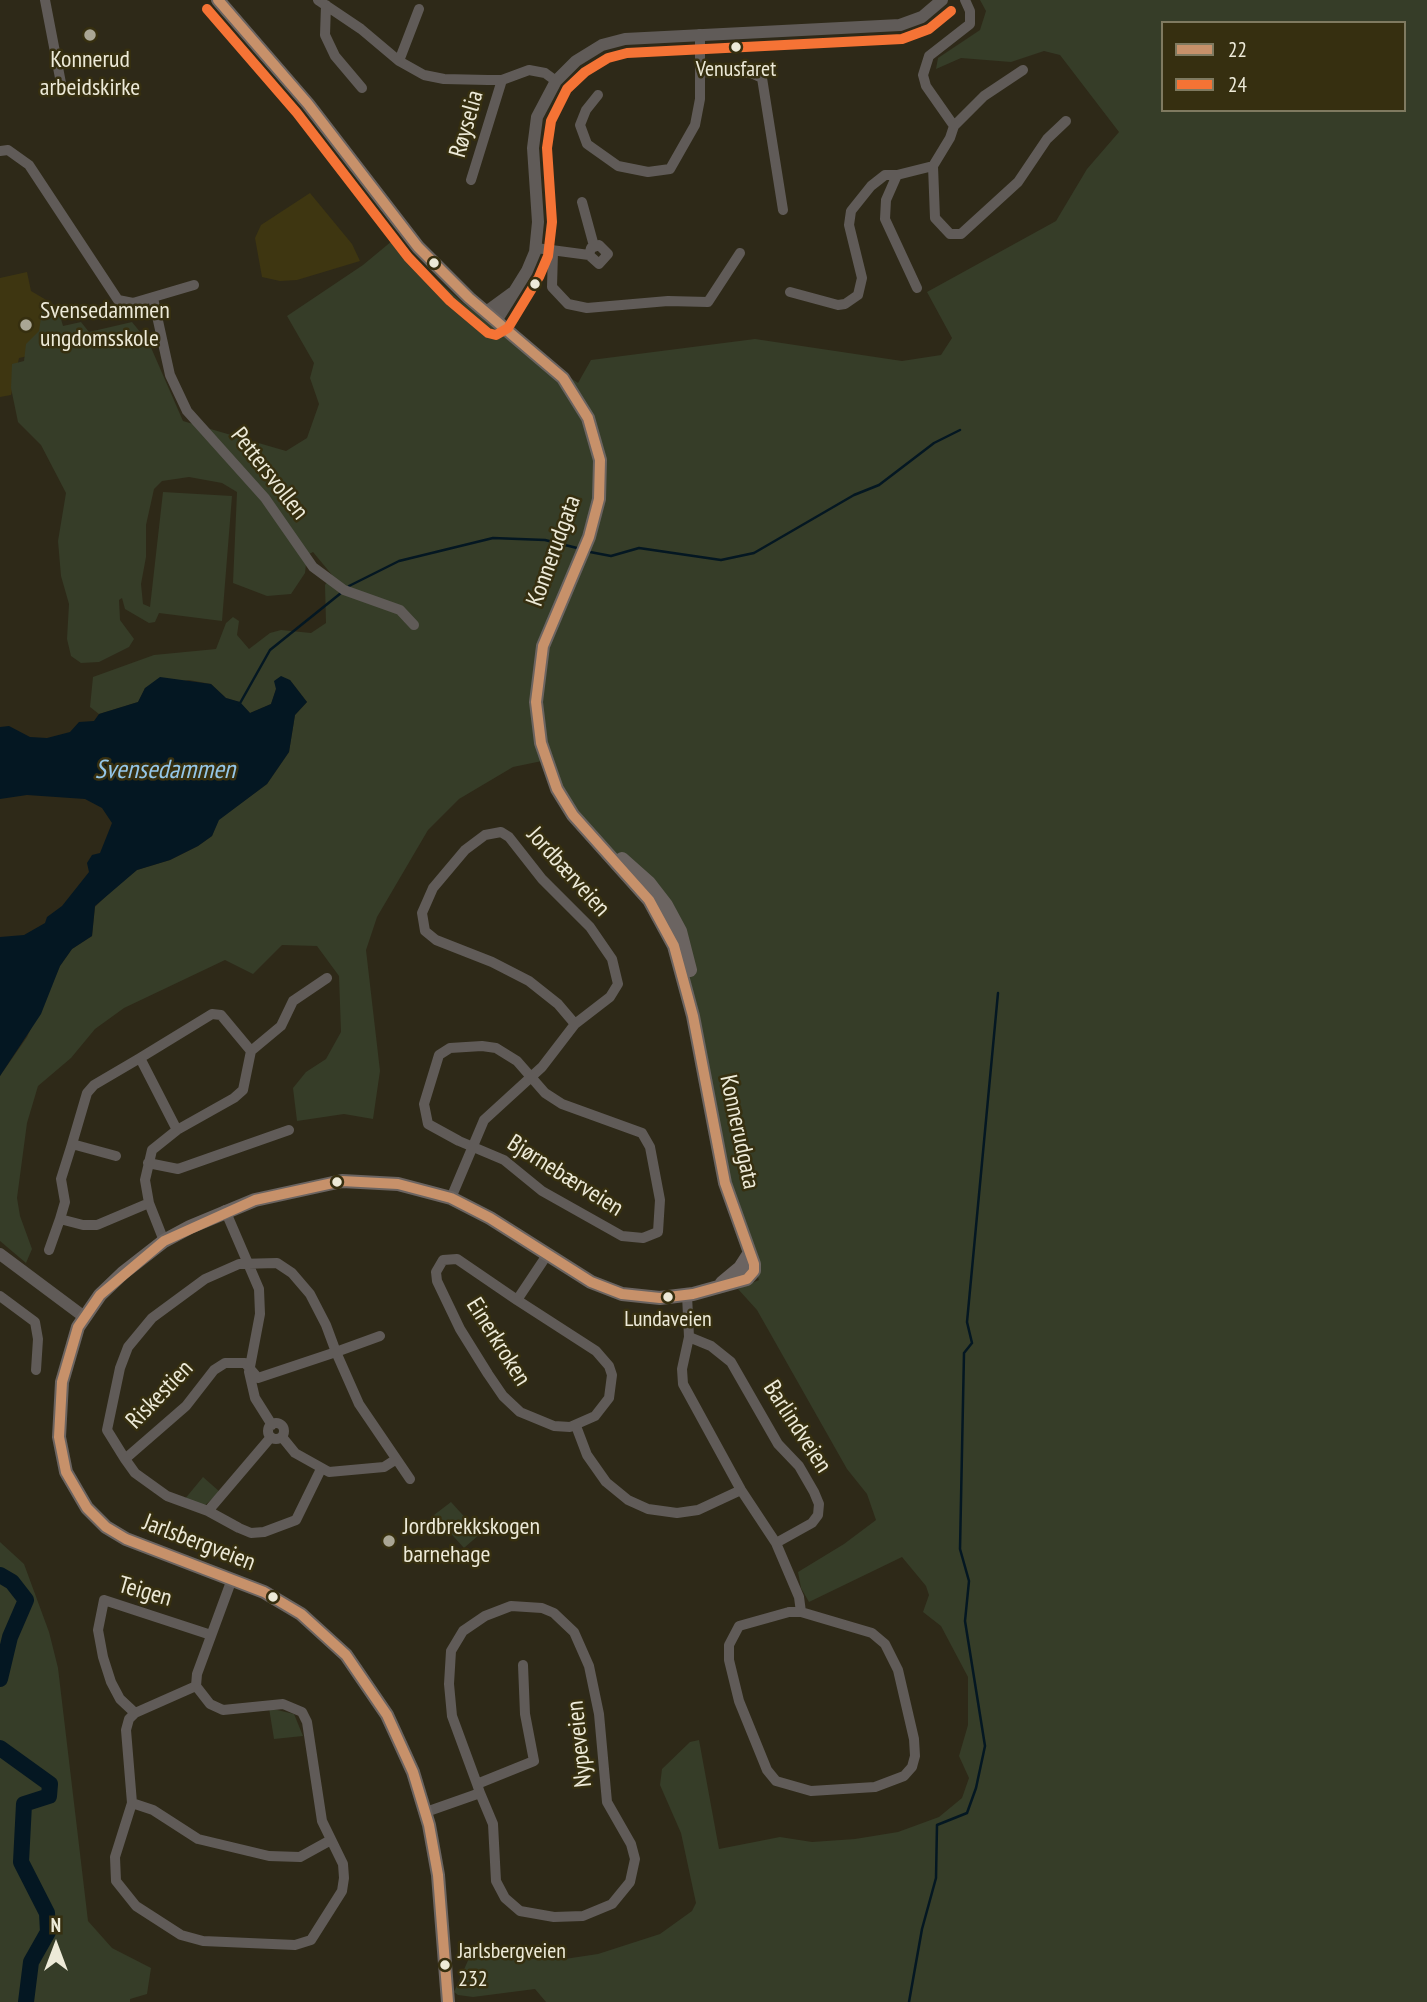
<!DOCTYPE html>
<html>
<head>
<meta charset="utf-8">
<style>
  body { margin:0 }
  #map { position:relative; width:1427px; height:2002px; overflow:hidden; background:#2e2918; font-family:"PT Sans Narrow",sans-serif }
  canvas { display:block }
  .legend { position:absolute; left:1161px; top:21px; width:245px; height:91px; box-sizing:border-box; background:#362f10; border:2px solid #7f7a60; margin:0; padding:9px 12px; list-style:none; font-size:21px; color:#edead8 }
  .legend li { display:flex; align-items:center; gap:14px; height:35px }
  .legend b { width:35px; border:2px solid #7f7a60 }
  .north { position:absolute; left:21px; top:1911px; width:70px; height:70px; -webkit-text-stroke:5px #362f10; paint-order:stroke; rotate:0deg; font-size:19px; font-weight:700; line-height:28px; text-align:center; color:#edead8 }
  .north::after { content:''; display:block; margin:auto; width:24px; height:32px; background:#edead8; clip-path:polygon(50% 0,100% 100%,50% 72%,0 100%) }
</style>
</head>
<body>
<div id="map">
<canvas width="1427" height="2002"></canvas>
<ul class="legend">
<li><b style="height:9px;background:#c7916a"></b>22</li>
<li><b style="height:9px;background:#f57335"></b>24</li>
</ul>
<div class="north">N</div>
</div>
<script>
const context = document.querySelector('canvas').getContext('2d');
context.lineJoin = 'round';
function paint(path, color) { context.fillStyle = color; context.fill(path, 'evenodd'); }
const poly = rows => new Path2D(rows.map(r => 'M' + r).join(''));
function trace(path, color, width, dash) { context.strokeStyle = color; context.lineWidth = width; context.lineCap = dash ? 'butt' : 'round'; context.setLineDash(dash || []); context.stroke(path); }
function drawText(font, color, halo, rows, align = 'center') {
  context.font = font + ' "PT Sans Narrow",sans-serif'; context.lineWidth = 5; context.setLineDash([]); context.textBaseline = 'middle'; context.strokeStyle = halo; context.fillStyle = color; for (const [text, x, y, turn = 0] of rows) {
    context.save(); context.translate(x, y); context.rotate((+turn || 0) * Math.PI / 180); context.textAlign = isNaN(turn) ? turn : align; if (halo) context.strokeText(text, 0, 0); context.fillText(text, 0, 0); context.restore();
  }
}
paint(poly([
  [310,193,352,244,360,261,297,280,280,281,262,277,255,238,261,225],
  [27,272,31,291,48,301,55,350,19,358,11,395,0,397,0,278]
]), '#3e3611');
paint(poly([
  [980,0,1427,0,1427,2002,546,2002,535,1989,473,1997,458,1995,454,1992,470,1956,558,1960,598,1954,660,1934,692,1911,696,1903,681,1833,660,1785,662,1769,690,1742,699,1740,719,1849,780,1837,812,1842,855,1839,898,1832,939,1817,962,1798,969,1778,959,1756,968,1725,968,1677,941,1626,923,1612,929,1595,926,1586,902,1557,809,1602,801,1588,798,1572,844,1544,876,1520,867,1494,847,1469,757,1310,738,1289,759,1280,732,1208,679,943,596,840,542,761,513,767,459,799,428,830,377,917,366,950,380,1071,373,1119,344,1114,297,1121,293,1088,306,1072,326,1059,341,1032,339,976,317,946,282,945,253,974,225,960,124,1008,95,1029,71,1058,38,1086,27,1123,17,1198,20,1216,32,1249,26,1263,0,1241,0,1076,27,1037,60,966,72,949,92,936,95,907,117,885,137,870,170,860,198,846,212,836,218,820,267,784,289,752,295,715,307,702,290,680,276,689,271,704,250,713,239,702,226,698,211,684,189,680,145,688,138,702,99,714,90,707,93,677,154,655,216,649,226,623,233,617,239,621,237,635,249,649,270,633,281,630,311,633,326,623,325,585,332,575,313,552,307,555,305,573,291,594,267,596,233,583,237,492,222,483,189,477,162,481,154,489,146,525,146,557,141,584,143,604,150,607,163,492,232,496,222,621,159,613,155,622,149,623,125,609,122,598,119,600,120,620,134,639,129,647,99,662,81,663,71,656,67,639,69,604,61,576,58,541,66,493,41,445,18,422,11,388,12,364,24,361,26,344,39,331,43,304,50,304,59,312,63,326,81,322,89,332,132,322,149,343,183,421,286,451,307,438,319,404,310,378,314,363,287,316,363,265,398,236,419,264,463,303,578,383,591,360,755,339,902,361,941,355,952,338,927,292,1056,221,1087,169,1119,132,1060,55,1044,51,1011,62,961,58,936,69,938,58,980,30,986,11],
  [1163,23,1404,23,1404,110,1163,110],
  [203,1477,220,1492,204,1506,184,1500],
  [451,1502,480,1534,464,1548,434,1515],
  [0,1542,24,1564,49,1632,58,1668,88,1921,112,1948,151,1968,147,1994,130,1999,130,2002,0,2002],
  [269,1708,294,1714,303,1736,274,1739]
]), '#363d28');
paint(poly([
  [281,676,290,680,307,702,295,715,289,752,267,784,219,820,212,836,198,846,170,860,137,870,95,906,92,936,72,949,60,966,41,1014,0,1076,0,937,24,935,45,923,47,917,62,906,89,872,87,863,92,855,100,853,112,823,102,808,85,799,27,795,0,799,0,727,9,726,30,737,47,738,70,732,79,722,94,721,99,714,138,702,145,688,160,677,211,684,226,698,240,702,250,713,271,704,276,689,274,681]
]), '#041722');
trace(poly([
  [590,552,611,556,639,548,721,560,754,553,854,495,879,485,934,443,960,430],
  [349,586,399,561,493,538,545,540,577,548],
  [239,705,270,650,341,593],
  [909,2002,922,1929,936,1878,937,1825,967,1813,976,1788,985,1746,965,1621,969,1581,960,1549,964,1353,972,1343,967,1322,998,993]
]), '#041722', 2.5);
trace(poly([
  [0,1575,12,1582,26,1600,10,1637,0,1679],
  [0,1748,50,1784,49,1796,24,1804,21,1862,47,1913,48,1932,31,1962,26,2002]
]), '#041722', 16);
trace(poly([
  [45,0,61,83],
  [318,0,361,29,399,61,424,75,444,79,488,80,502,80,529,70,545,73,556,81],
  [326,5,325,35,335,56,362,88],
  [399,61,419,9],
  [701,72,751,73,762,78,783,210],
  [598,95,586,110,580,125,587,144,618,166,648,172,670,169,695,125,700,99,700,34],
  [954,126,984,96,1023,70],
  [0,151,8,150,29,165,118,300,133,303,194,285],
  [933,166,935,218,950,234,961,234,1018,182,1047,139,1066,121],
  [471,180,502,80],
  [582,202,594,246],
  [536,248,589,255,599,264,608,254,599,245,591,248,589,255],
  [553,252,552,287,568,304,587,308,668,301,708,302,740,253],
  [917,288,885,219,886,200,897,175,933,166,950,138,954,126,926,86,923,75,929,56,970,24,970,11,965,0],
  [790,292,838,305,845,304,858,295,862,278,849,225,851,211,871,186,885,175,897,175],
  [153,298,170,375,187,411,265,498,313,567,344,590,400,610,414,625],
  [482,1046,496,1048,517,1061,545,1093,562,1104,642,1133,650,1147,660,1200,658,1232,643,1238,622,1236,542,1191,504,1160,459,1141,428,1124,424,1104,439,1055,450,1048,482,1046],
  [140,1058,212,1014,221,1015,251,1051],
  [72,1144,87,1093,94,1085,140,1058,177,1130],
  [116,1156,72,1144,61,1179,65,1202,60,1219,83,1225,97,1225,149,1203],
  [148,1163,178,1169,289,1130],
  [451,1198,484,1120,542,1067,575,1024,610,997,618,984,612,959,590,927,542,879,509,837,501,832,485,835,465,850,433,888,422,913,425,931,436,940,492,962,529,981,558,1004,575,1024],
  [225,1210,259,1289,260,1314,249,1372,255,1398,272,1425],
  [164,1241,149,1203,145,1180,152,1150,177,1130,234,1098,243,1090,251,1051,281,1026,293,1001,327,978],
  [49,1250,60,1219],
  [687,1295,689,1337,682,1369,683,1384,741,1490,776,1543,799,1597,801,1612],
  [0,1296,35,1322,38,1339,36,1370],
  [517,1300,596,1351,609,1366,612,1375,609,1398,595,1416,570,1427,554,1426,520,1412,503,1396,488,1374,460,1329,437,1281,436,1272,443,1260,457,1259,517,1300,547,1255],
  [689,1337,711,1346,731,1362,778,1444,799,1466,814,1492,819,1504,818,1515,812,1523,776,1543],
  '268 1431a8 8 0 1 1 16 0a8 8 0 1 1-16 0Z',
  [576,1426,587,1455,606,1482,628,1500,648,1509,677,1513,698,1510,741,1490],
  [271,1437,208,1511,239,1528,251,1533,264,1532,296,1520,321,1469],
  [282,1437,295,1453,329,1472,384,1467,395,1460],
  [125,1459,107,1430,120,1368,128,1347,152,1318,205,1279,239,1264,277,1263,292,1273,310,1294,326,1325,336,1352,380,1336],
  [208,1511,167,1496,135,1473,125,1459,186,1406,214,1370,225,1363,245,1363,258,1378,336,1352,359,1404,410,1479],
  [789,1612,801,1612,872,1633,885,1644,898,1670,914,1739,915,1756,912,1767,904,1776,875,1787,811,1791,776,1781,767,1770,739,1701,729,1660,729,1645,739,1626,789,1612],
  [196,1686,210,1704,223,1710,283,1704,302,1712,307,1722,322,1821,343,1864,344,1878,342,1891,311,1940,295,1945,203,1941,181,1935,136,1906,116,1881,115,1857,132,1803,126,1730,129,1719,135,1713,196,1686,197,1674,232,1579],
  [135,1713,120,1699,111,1682,103,1657,98,1630,104,1600,211,1635],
  [477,1784,452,1716,449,1684,451,1651,463,1631,485,1616,511,1606,542,1608,554,1613,574,1632,589,1666,599,1714,607,1802,631,1844,635,1859,630,1882,612,1904,583,1916,554,1917,520,1911,505,1898,496,1881,493,1824,480,1793],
  [132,1803,153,1810,198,1839,269,1856,300,1857,329,1841],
  [426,1812,480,1793,477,1784,534,1761,525,1714,523,1665]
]), '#605b58', 10);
trace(poly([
  [486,312,512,293],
  [496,321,527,271,535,252,538,222,533,148,537,117,556,81,576,61,602,45,625,39,900,25,922,17,942,0],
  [0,1254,83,1316]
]), '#605b58', 12);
trace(poly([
  [218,0,308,104,418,247,469,298,563,378,588,418,600,460,599,499,589,537,543,646,536,702,541,743,557,789,573,815,649,900,674,946,693,1016,725,1183,754,1264,754,1271,747,1279,693,1294,660,1298,622,1294,591,1282,490,1218,451,1198,398,1184,342,1181,255,1200,190,1227,164,1241,123,1273,100,1295,78,1327,62,1382,59,1437,66,1472,87,1508,106,1527,126,1539,264,1592,301,1614,346,1655,387,1715,413,1772,429,1825,438,1875,448,2002],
  [622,859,649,883,666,905,680,931,690,970],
  [722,1283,740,1268,749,1254]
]), '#6b6461', 14);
trace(poly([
  [218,0,308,104,418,247,469,298,563,378,588,418,600,460,599,499,589,537,543,646,536,702,541,743,557,789,573,815,649,900,674,946,693,1016,725,1183,754,1264,754,1271,747,1279,693,1294,660,1298,622,1294,591,1282,490,1218,451,1198,398,1184,342,1181,255,1200,164,1241,100,1295,78,1327,62,1382,59,1437,66,1472,87,1508,106,1527,126,1539,264,1592,301,1614,346,1655,387,1715,413,1772,429,1825,438,1875,448,2002]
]), '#c7916a', 10);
trace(poly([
  [207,9,297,113,408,257,450,301,488,333,496,335,508,328,539,277,548,256,552,222,547,148,551,121,567,89,585,72,608,58,627,53,902,39,929,29,951,11]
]), '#f57335', 10);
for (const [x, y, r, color] of [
  [90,35,7,"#aaa695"],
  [736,47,6,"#edead8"],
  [434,263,6,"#edead8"],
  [535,284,6,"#edead8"],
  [26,325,7,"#aaa695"],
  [337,1182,6,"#edead8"],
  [668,1297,6,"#edead8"],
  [389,1541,7,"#aaa695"],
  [273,1597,6,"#edead8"],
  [445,1965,6,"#edead8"]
]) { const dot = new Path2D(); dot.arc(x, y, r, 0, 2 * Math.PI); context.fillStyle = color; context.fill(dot); trace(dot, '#362f10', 2.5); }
drawText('22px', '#edead8', '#362f10', [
  ["Venusfaret",736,70],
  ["Lundaveien",668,1320],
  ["Jarlsbergveien",458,1952,"left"],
  ["232",458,1980,"left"]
]);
drawText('24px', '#edead8', '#362f10', [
  ["Konnerud",90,60,"center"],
  ["arbeidskirke",90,88,"center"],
  ["Svensedammen",40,311],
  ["ungdomsskole",40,339],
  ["Jordbrekkskogen",403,1527],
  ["barnehage",403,1555]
], 'left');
drawText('24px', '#edead8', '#362f10', [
  ["Røyselia",467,124,-74],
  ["Pettersvollen",269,474,52],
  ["Konnerudgata",554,551,-70],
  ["Jordbærveien",568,872,48],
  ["Konnerudgata",739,1132,78],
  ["Bjørnebærveien",565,1176,32],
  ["Einerkroken",498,1342,58],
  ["Riskestien",160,1395,-46],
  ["Barlindveien",797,1427,57],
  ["Jarlsbergveien",199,1543,21],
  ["Teigen",145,1592,16],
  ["Nypeveien",580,1744,-96]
]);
drawText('italic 26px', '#94c6e8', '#362f10', [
  ["Svensedammen",165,771]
]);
</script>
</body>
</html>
